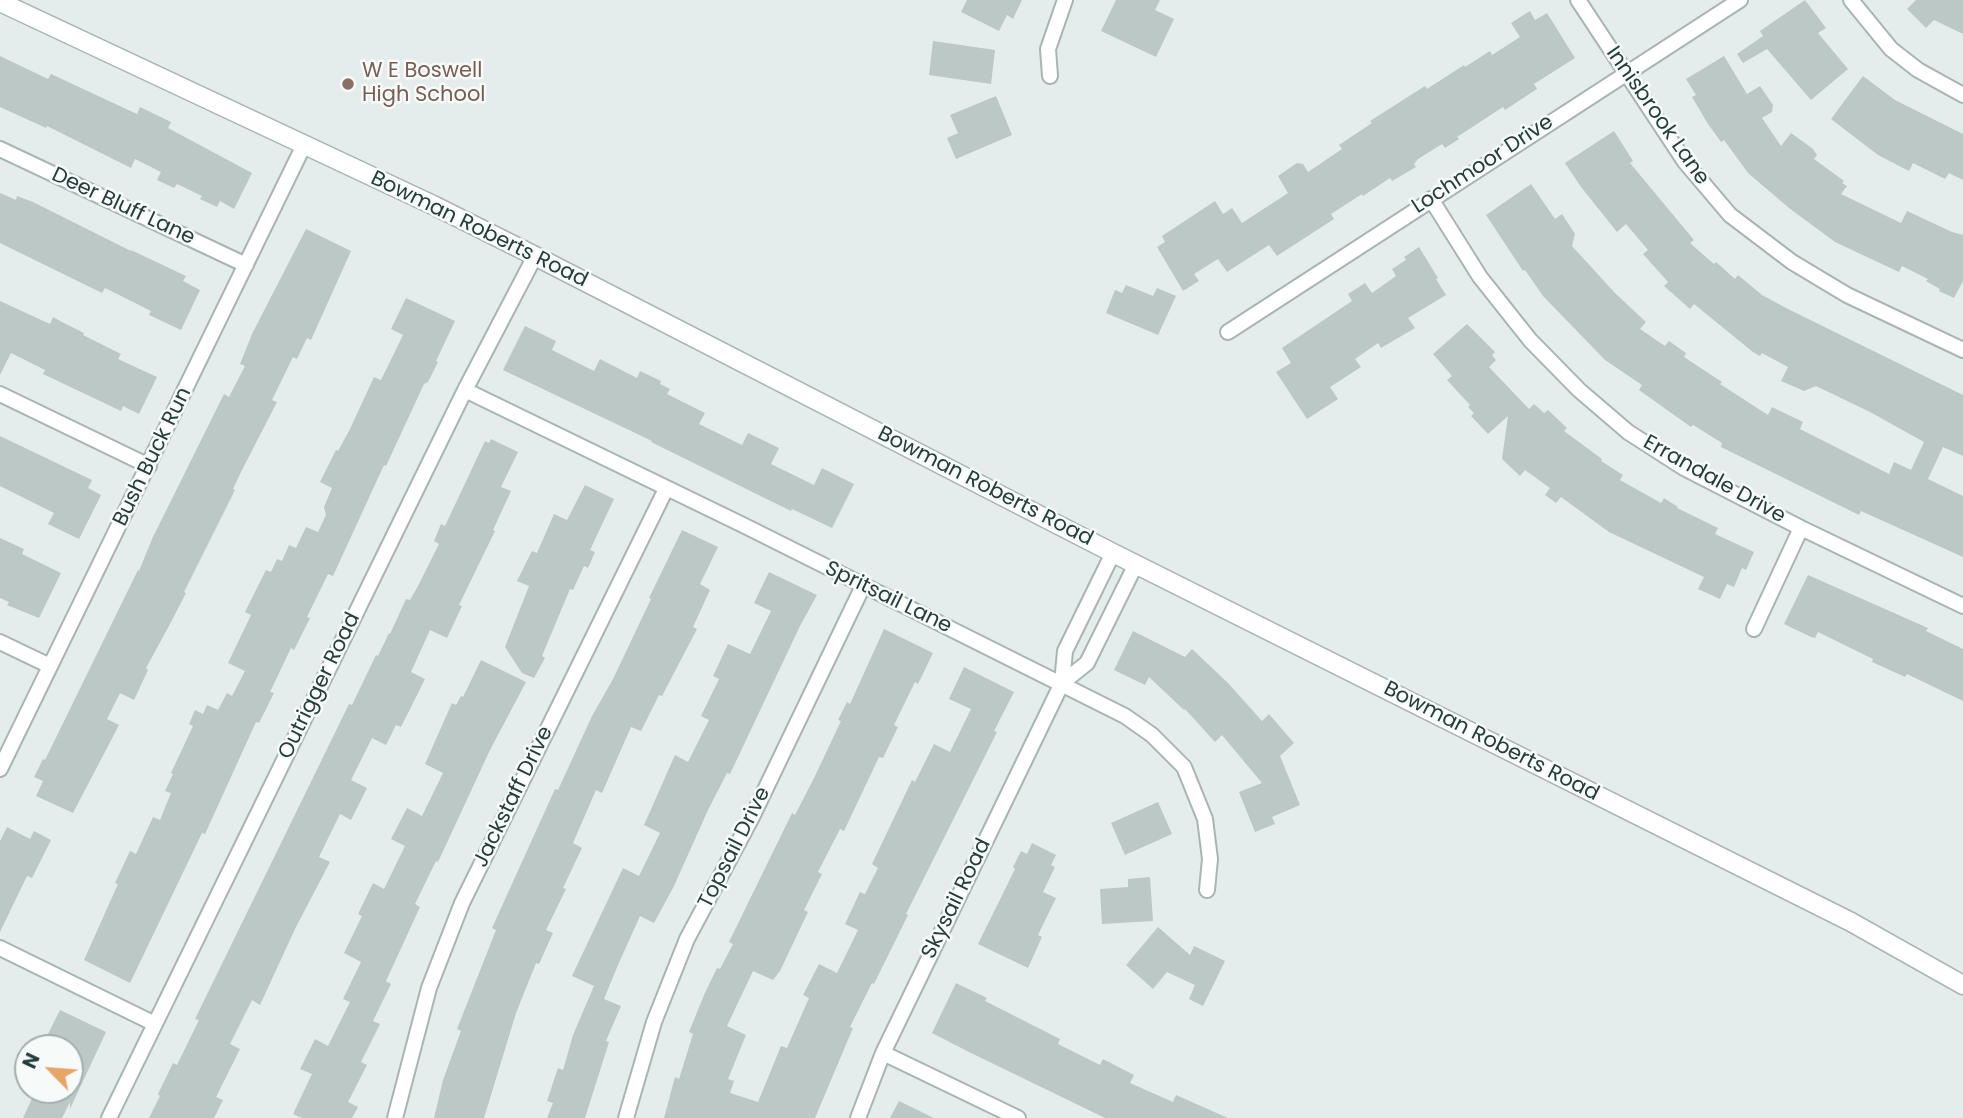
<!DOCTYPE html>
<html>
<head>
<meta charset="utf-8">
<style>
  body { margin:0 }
  #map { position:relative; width:1963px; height:1118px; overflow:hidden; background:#e5edec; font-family:Poppins,sans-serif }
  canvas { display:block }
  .north { position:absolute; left:14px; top:1034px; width:70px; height:70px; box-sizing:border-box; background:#f6faf9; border:2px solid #a2afae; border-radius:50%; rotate:295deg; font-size:19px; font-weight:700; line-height:28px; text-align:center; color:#253e3d }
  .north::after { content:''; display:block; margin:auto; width:24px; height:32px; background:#e8a568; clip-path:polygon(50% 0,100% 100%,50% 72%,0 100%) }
</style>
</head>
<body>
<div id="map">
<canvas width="1963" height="1118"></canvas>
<div class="north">N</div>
</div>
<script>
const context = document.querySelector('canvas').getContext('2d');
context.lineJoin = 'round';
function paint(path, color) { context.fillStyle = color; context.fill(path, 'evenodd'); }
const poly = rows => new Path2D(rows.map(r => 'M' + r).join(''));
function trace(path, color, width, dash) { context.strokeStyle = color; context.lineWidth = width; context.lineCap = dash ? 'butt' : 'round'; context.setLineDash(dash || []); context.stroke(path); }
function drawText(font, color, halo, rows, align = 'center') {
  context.font = font + ' Poppins,sans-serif'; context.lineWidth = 5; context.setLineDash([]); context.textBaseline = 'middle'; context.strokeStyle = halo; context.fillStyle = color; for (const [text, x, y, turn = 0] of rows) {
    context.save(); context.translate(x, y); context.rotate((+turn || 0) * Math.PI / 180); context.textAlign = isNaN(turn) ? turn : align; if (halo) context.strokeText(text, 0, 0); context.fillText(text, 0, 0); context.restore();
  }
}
paint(poly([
  [967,0,1022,0,1013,19,1007,15,999,31,961,12],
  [1116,0,1160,0,1155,10,1174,19,1156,57,1101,31],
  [1805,0,1826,28,1818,33,1848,69,1811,100,1767,49,1743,63,1737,54,1763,36,1760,31],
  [1916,0,1963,0,1963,34,1934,20,1926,28,1907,9],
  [1530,11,1535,20,1547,13,1575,58,1534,84,1537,89,1505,110,1503,107,1457,137,1459,139,1445,148,1442,144,1418,159,1414,164,1416,167,1392,181,1390,178,1363,196,1362,194,1331,214,1334,219,1277,256,1269,245,1227,272,1218,259,1194,274,1199,281,1183,291,1157,247,1165,242,1162,236,1215,201,1223,214,1232,208,1242,223,1288,193,1278,176,1297,163,1303,164,1308,172,1342,149,1339,145,1372,123,1370,121,1425,86,1427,89,1464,65,1465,67,1490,51,1492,55,1520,37,1511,23],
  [933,41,995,50,991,84,929,75],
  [0,56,48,79,51,74,137,114,140,107,171,122,168,128,252,173,234,209,220,201,217,207,200,199,202,196,177,184,174,188,157,180,161,172,135,159,131,168,47,126,46,128,0,107],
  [1724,56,1747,94,1760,86,1773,105,1772,112,1762,118,1781,146,1791,133,1813,149,1817,155,1814,159,1844,181,1842,183,1847,186,1841,194,1901,223,1907,211,1952,232,1963,235,1963,281,1954,298,1939,291,1940,289,1926,281,1928,279,1902,266,1899,272,1835,242,1789,208,1748,173,1724,140,1721,142,1708,124,1692,97,1696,95,1686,79],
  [1863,76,1895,100,1963,134,1963,180,1949,173,1945,179,1913,163,1909,171,1878,155,1831,119],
  [996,96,1012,135,956,159,947,138,958,133,950,115],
  [1614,131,1633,161,1630,163,1694,240,1690,243,1714,264,1716,262,1735,279,1738,275,1762,295,1790,310,1963,395,1963,456,1943,447,1928,479,1963,496,1963,557,1861,511,1859,515,1721,447,1722,443,1693,425,1691,427,1639,390,1642,385,1605,360,1543,296,1525,270,1523,271,1486,215,1531,184,1555,219,1562,214,1575,234,1572,246,1615,293,1646,322,1640,329,1665,346,1669,341,1686,353,1684,357,1722,382,1720,384,1768,415,1772,407,1803,422,1800,429,1889,474,1894,462,1911,470,1924,442,1870,412,1816,386,1804,391,1781,381,1788,367,1762,353,1760,356,1753,352,1694,304,1690,309,1664,286,1668,282,1643,254,1648,250,1626,224,1617,232,1581,187,1565,163],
  [0,193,16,200,17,196,33,202,131,251,131,250,186,276,183,281,200,290,181,330,149,315,151,311,105,288,102,293,0,243],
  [306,229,351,251,311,340,307,338,297,359,293,357,272,400,277,402,241,472,233,489,235,490,184,592,186,593,170,624,146,668,148,670,134,700,120,693,107,719,119,725,73,813,36,796,43,781,34,777,43,759,45,760,138,570,139,571,152,539,224,394,229,397,245,366,240,364,252,334],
  [1419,247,1438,278,1436,279,1446,295,1408,318,1415,328,1381,348,1378,343,1355,359,1361,367,1330,387,1338,399,1307,419,1276,372,1291,363,1282,348,1352,301,1348,294,1365,283,1372,293,1396,276,1392,269,1406,260,1404,257],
  [1126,285,1153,296,1157,288,1176,296,1158,335,1106,313,1115,290,1122,293],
  [406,298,455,321,436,361,438,362,428,382,424,384,386,466,384,465,333,576,328,574,307,617,310,618,294,650,291,648,270,692,274,693,259,723,256,722,205,834,202,833,130,983,84,960,118,884,115,883,130,851,136,854,153,817,160,820,171,793,165,791,173,774,171,773,193,726,189,724,195,710,203,714,207,705,218,710,227,693,232,696,245,671,228,663,251,615,245,612,266,570,271,572,277,559,282,561,289,545,296,548,306,527,318,532,326,515,324,507,332,488,320,482,336,450,338,451,349,431,374,377,381,380,403,335,391,329],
  [0,301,50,324,53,317,62,322,84,333,83,335,121,354,118,359,157,377,139,414,123,406,121,411,43,374,45,370,11,353,0,375],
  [1467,324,1495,352,1492,355,1496,360,1489,367,1529,409,1534,404,1544,413,1548,410,1567,428,1564,431,1602,459,1601,461,1623,475,1620,480,1661,503,1664,498,1678,507,1677,508,1718,528,1715,534,1754,552,1746,570,1742,568,1734,587,1727,584,1720,599,1698,589,1704,577,1609,532,1561,497,1556,503,1545,495,1550,488,1525,470,1520,476,1502,459,1508,416,1488,434,1471,416,1474,413,1468,407,1470,405,1447,380,1452,376,1433,354],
  [525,326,556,341,552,350,594,371,600,359,637,378,640,371,661,381,660,384,670,389,667,394,705,413,699,424,742,445,748,433,779,448,771,464,814,485,822,468,854,484,832,528,792,509,791,511,651,442,652,441,503,370],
  [0,436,92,480,88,488,101,495,79,539,48,524,54,513,0,486],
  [491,439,518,452,501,487,511,491,493,530,495,531,459,605,462,606,447,638,430,630,411,672,425,679,401,727,396,725,386,745,372,738,351,780,367,788,351,820,340,814,319,857,330,862,295,929,260,1005,252,1000,230,1044,240,1049,216,1097,223,1100,214,1118,149,1118,160,1096,158,1094,173,1063,177,1065,199,1020,195,1019,349,704,352,705,376,655,378,656,389,633,390,634,406,599,410,600,418,586,439,544,434,541,441,524,445,526,485,441,489,443],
  [585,485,614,499,590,550,595,552,588,568,584,566,573,590,570,589,542,656,545,658,534,678,522,673,505,647,529,586,517,581,532,551,537,553,554,514,567,520],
  [682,530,718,547,700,584,710,590,693,627,697,629,662,696,659,695,641,731,631,727,602,793,596,790,573,843,582,848,563,888,566,889,546,930,553,933,539,964,536,963,516,1013,484,1118,434,1118,443,1080,461,1031,457,1029,496,930,492,928,555,789,558,790,592,716,613,679,651,599,649,598],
  [0,538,24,549,22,554,61,573,39,618,7,605,9,602,0,598],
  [769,572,817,595,800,626,730,774,727,773,708,810,674,886,654,923,640,916,618,965,604,999,621,1006,606,1041,609,1042,585,1118,547,1118,553,1103,547,1101,558,1068,563,1070,573,1035,594,986,572,976,623,868,639,876,660,833,644,825,675,755,688,762,709,720,701,716,719,679,713,676,728,644,750,654,771,611,754,603],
  [1808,575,1928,628,1926,631,1963,649,1963,701,1907,674,1905,677,1872,662,1873,659,1818,632,1815,638,1811,637,1784,624],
  [884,629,933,653,918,684,915,682,894,725,898,727,883,758,879,757,844,831,840,829,818,872,822,874,804,910,808,912,780,971,773,980,753,971,727,1026,746,1035,728,1079,734,1081,730,1093,758,1102,781,1046,787,1048,809,998,803,995,819,964,837,973,858,930,845,924,860,892,865,894,878,868,872,864,912,780,915,782,934,744,950,752,971,709,949,699,964,667,1014,692,994,731,997,732,906,914,908,915,874,984,872,983,850,1027,853,1028,815,1118,664,1118,675,1077,679,1079,693,1034,689,1032,704,995,717,968,720,969,733,944,729,942,792,813,795,815,814,778,841,721,838,720,847,702,850,704],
  [1133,631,1185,657,1192,649,1228,683,1262,721,1269,714,1294,743,1280,756,1300,805,1272,817,1275,824,1255,832,1239,792,1262,783,1222,735,1215,742,1185,709,1184,710,1149,677,1145,685,1114,670],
  [481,660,526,682,490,750,438,862,436,861,415,904,420,907,386,981,391,984,373,1021,380,1024,361,1062,367,1065,348,1102,358,1107,352,1118,302,1118,293,1114,312,1074,300,1069,315,1039,328,1046,350,1002,343,999,361,962,344,953,362,916,358,914,373,883,384,889,405,846,391,839,407,808,422,816,443,773,425,764,452,703,456,705,461,696,463,697],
  [1158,802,1172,834,1125,855,1111,823],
  [7,827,30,839,34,831,51,840,32,878,27,876,0,932,0,841],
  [1032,843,1056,855,1051,865,1055,867,1043,892,1056,898,1038,935,1042,937,1028,968,978,944,1015,869,1013,867,1021,851,1027,854],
  [1150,877,1153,921,1102,924,1100,889,1128,887,1128,879],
  [1158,927,1190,955,1194,946,1225,961,1203,1006,1189,999,1195,985,1167,972,1153,989,1126,965],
  [956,983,987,998,985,1001,1060,1039,1058,1044,1100,1065,1103,1059,1134,1075,1130,1083,1173,1102,1176,1095,1228,1118,1105,1118,969,1052,932,1033],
  [60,1010,106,1032,70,1109,70,1102,62,1118,23,1118,36,1090,70,1090,70,1048,41,1048],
  [899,1101,934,1118,890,1118]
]), '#bbc8c5');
const minor = poly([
  [1578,0,1685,162,1730,215,1792,262,1847,295,1963,350],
  [1851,0,1891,49,1918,70,1963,95],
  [1050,76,1048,49,1065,0],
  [0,149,246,265],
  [1431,199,1480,277,1530,340,1579,390,1628,432,1684,468,1801,528,1963,606],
  [1228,332,1740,0],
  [465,390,745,526,1125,716,1152,735,1184,767,1205,819,1210,859,1207,890],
  [0,394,149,466],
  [1113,553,1065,651,1062,683,1087,663,1136,564],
  [1754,629,1801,528],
  [0,642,50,666],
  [0,769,304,145],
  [0,948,155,1024],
  [883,1053,1018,1118],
  [109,1118,465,390,535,256],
  [395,1118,429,988,462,903,666,489],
  [626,1118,654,1022,687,939,752,817,863,586],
  [858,1118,883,1053,1062,683]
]);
const tertiary = poly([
  [0,2,435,206,535,256,1113,553,1851,922,1963,985]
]);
trace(minor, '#a8b5b4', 18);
trace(tertiary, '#a8b5b4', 21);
trace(minor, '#fff', 14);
trace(tertiary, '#fff', 18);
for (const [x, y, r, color] of [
  [348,84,7,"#8d6e63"]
]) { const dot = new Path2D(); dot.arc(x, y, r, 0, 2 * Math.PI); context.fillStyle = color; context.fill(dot); trace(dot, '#f6faf9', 2.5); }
drawText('21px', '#785e54', '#f6faf9', [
  ["W E Boswell",362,72],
  ["High School",362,96]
], 'left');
drawText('21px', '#253e3d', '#f6faf9', [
  ["Innisbrook Lane",1657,116,55],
  ["Lochmoor Drive",1483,165,-33],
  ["Deer Bluff Lane",123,207,25],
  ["Bowman Roberts Road",479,230,26],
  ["Bush Buck Run",153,457,-64],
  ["Errandale Drive",1714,480,29],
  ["Bowman Roberts Road",985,487,27],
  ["Spritsail Lane",888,598,26],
  ["Outrigger Road",320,686,-64],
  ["Bowman Roberts Road",1491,742,27],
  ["Jackstaff Drive",514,797,-64],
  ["Topsail Drive",735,848,-63],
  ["Skysail Road",957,899,-64]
]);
</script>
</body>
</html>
